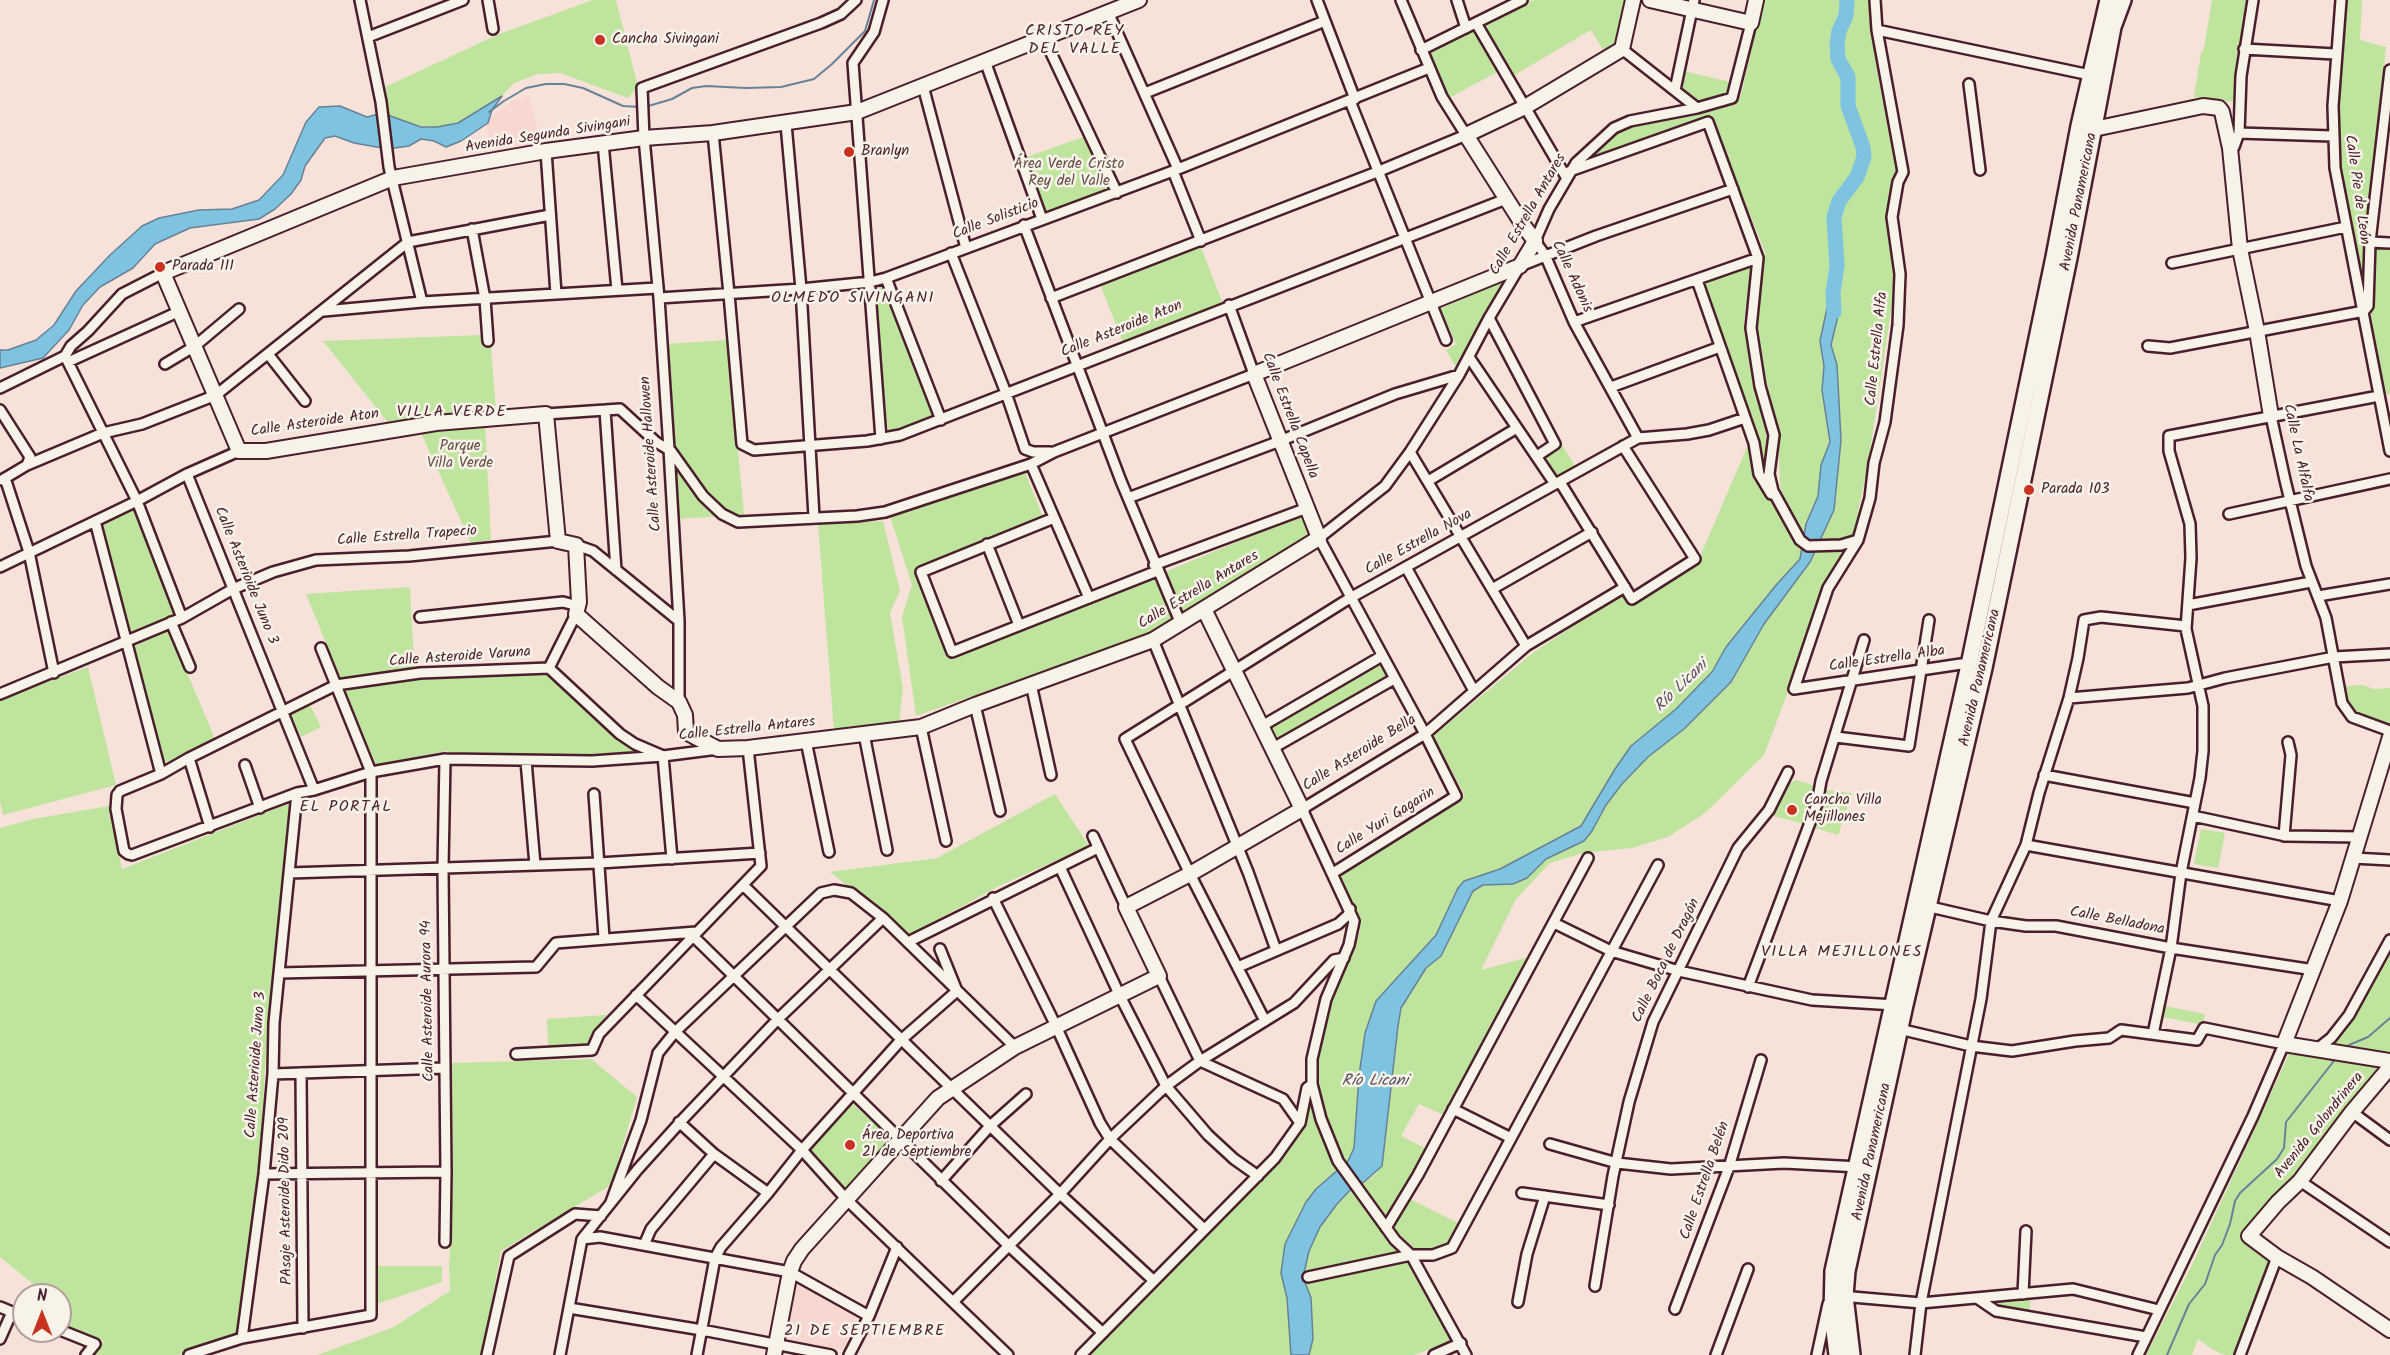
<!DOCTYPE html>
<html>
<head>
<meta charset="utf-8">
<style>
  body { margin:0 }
  #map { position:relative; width:2390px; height:1355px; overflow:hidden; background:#f7e2da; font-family:Kalam,sans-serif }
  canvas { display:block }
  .north { position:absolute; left:12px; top:1283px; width:60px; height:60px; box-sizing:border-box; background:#f7f3e8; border:2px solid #b29e9c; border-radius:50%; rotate:0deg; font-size:16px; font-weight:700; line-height:24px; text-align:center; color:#4a1f2b }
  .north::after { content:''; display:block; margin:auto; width:21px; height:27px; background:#c8321e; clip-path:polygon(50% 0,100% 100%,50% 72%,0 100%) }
</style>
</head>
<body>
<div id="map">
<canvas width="2390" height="1355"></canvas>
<div class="north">N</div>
</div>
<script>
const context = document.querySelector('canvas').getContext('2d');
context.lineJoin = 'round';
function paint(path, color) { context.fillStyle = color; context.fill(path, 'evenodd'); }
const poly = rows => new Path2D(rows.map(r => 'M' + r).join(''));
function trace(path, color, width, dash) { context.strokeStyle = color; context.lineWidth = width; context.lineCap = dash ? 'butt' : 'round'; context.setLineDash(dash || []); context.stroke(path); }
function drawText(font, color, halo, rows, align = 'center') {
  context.font = font + ' Kalam,sans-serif'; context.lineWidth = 5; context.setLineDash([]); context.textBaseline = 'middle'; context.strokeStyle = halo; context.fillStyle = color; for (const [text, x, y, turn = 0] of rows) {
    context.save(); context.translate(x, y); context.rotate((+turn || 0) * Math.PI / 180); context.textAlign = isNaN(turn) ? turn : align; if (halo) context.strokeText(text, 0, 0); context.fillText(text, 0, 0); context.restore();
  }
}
paint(poly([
  [529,95,541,145,492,154,486,121,512,101],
  [797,1280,856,1314,857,1319,843,1350,786,1339,782,1335,792,1284]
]), '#f7d7d0');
paint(poly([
  [593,0,616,0,638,87,628,98,560,73,538,74,514,83,502,96,458,123,437,127,421,127,387,115,385,87,499,34],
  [1536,0,1629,0,1618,48,1606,55,1591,30,1513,76,1484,23,1528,1],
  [1762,0,1868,0,1877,71,1896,171,1888,219,1896,278,1868,464,1853,537,1819,542,1836,474,1841,440,1837,365,1831,345,1838,316,1830,294,1820,341,1824,366,1822,390,1830,442,1821,465,1818,496,1806,524,1800,559,1777,584,1727,647,1712,672,1676,709,1631,746,1615,769,1581,826,1500,869,1464,881,1458,888,1436,935,1376,1001,1354,1148,1348,1161,1316,1189,1306,1202,1297,1220,1281,1273,1287,1297,1291,1355,1090,1355,1283,1156,1300,1131,1318,1088,1313,1076,1328,1012,1360,932,1357,914,1340,873,1465,796,1433,736,1534,652,1622,594,1632,606,1698,561,1748,445,1757,482,1780,512,1787,507,1780,486,1778,425,1766,380,1757,320,1765,252,1711,118,1581,163,1619,129,1628,125,1734,104,1740,97,1743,87],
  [2212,0,2247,0,2237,58,2235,102,2194,97,2201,53,2204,48],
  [2346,0,2362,0,2360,40,2386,47,2371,183,2365,300,2339,164,2340,47],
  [1475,29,1501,70,1449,98,1427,53],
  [1683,71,1735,83,1731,93,1724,97,1699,103,1680,85],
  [1086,136,1110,189,1044,213,1024,158],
  [1200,245,1223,304,1123,343,1100,284],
  [2378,247,2390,247,2390,394,2383,395,2371,315,2374,253,2375,248],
  [1751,265,1744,321,1752,374,1767,424,1764,475,1763,455,1703,282],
  [1508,279,1457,369,1446,350,1456,344,1440,309],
  [884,286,933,417,888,431,874,289],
  [482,335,491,346,496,412,390,425,323,341],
  [728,340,744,515,677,519,666,344],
  [485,423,491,540,471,543,420,431],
  [1562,445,1576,467,1558,477,1544,457],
  [1025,472,1043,517,915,569,948,659,1154,578,1174,621,1143,636,916,716,902,617,912,585,890,516],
  [135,507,175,614,130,632,100,524],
  [1304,514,1312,536,1181,615,1165,572],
  [883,521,900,591,890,613,903,688,899,723,834,731,818,524],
  [1848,549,1821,590,1795,673,1764,755,1705,813,1668,837,1632,848,1583,853,1550,863,1516,899,1481,970,1529,957,1443,1115,1419,1104,1401,1136,1427,1149,1386,1219,1361,1184,1377,1173,1401,1008,1426,968,1441,956,1473,891,1483,885,1509,884,1534,872,1546,859,1585,840,1592,831,1606,805,1622,784,1648,757,1684,729,1731,682,1764,624,1810,562,1815,551],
  [410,587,415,680,545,673,640,753,476,756,446,751,376,765,306,594],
  [169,630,216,741,162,764,134,646],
  [1380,663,1388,677,1275,743,1266,728],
  [88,667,116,785,3,815,0,802,0,699],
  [2363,685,2374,689,2390,688,2390,726,2354,715,2346,707,2343,686],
  [310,705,321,727,301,737,290,714],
  [1796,780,1816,786,1804,824,1773,816,1784,786],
  [1826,790,1852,793,1838,835,1815,828],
  [1055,794,1089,846,999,886,909,935,830,872,937,858],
  [290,803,268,1021,259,1173,236,1333,178,1355,93,1355,104,1341,60,1326,60,1295,36,1295,38,1288,0,1257,0,828,33,819,109,806,122,869],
  [2201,829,2225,833,2218,868,2194,864],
  [2390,951,2390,1054,2331,1043,2348,1023],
  [2165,1006,2205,1014,2204,1021,2198,1024,2163,1017],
  [606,1015,586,1048,548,1049,547,1019],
  [2290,1052,2375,1065,2377,1072,2375,1077,2242,1236,2269,1257,2270,1261,2235,1355,2225,1355,2213,1350,2198,1339,2192,1355,2146,1355,2193,1263],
  [591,1059,637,1097,611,1185,501,1251,482,1355,317,1355,392,1328,450,1291,449,1268,453,1181,452,1063],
  [850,1101,893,1141,847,1193,807,1150],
  [1352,1188,1409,1262,1460,1337,1414,1355,1309,1355,1313,1339,1311,1298,1303,1277,1309,1251,1320,1227,1337,1204],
  [1408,1198,1460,1224,1452,1239,1438,1248,1418,1252,1393,1228],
  [377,1266,442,1266,442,1282,377,1304],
  [2031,1299,2029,1313,1998,1307,1988,1301]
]), '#bfe49e');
const water = poly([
  [502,96,492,110,488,123,461,141,446,147,434,141,421,139,409,146,388,149,354,143,335,136,325,138,305,166,301,180,291,194,275,209,259,219,190,228,155,244,133,268,100,287,83,305,69,330,43,358,0,368,0,350,8,350,36,340,54,325,76,291,110,255,142,226,159,218,199,210,232,209,259,200,283,175,306,122,319,107,340,106,367,117,382,113,421,127,437,127,458,123,502,96],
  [1837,289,1838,316,1831,345,1837,365,1841,440,1834,510,1810,562,1764,624,1731,682,1684,729,1648,757,1622,784,1606,805,1592,831,1584,841,1546,859,1527,878,1513,884,1483,885,1473,891,1441,956,1426,968,1401,1008,1398,1026,1382,1166,1364,1182,1352,1188,1337,1204,1320,1227,1309,1251,1303,1277,1311,1298,1313,1339,1309,1355,1291,1355,1287,1298,1281,1273,1285,1244,1306,1202,1316,1189,1348,1161,1354,1148,1359,1076,1365,1033,1376,1001,1436,935,1458,888,1464,881,1500,869,1581,826,1615,769,1631,746,1676,709,1712,672,1726,647,1777,584,1800,559,1806,524,1818,496,1821,465,1830,442,1822,390,1824,366,1820,341,1830,294,1837,289]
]);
paint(water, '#7ec3df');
trace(water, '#698197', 1.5);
trace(poly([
  [645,107,672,99,692,88,706,86,746,88,781,87,814,79,832,64,865,31,874,0],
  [489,112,504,101,526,88,546,84,564,84,583,88,623,106,640,107],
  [2345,1049,2349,1045,2368,1037,2390,1018],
  [2167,1355,2189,1304,2205,1284,2215,1255,2222,1245,2230,1224,2235,1201,2240,1193,2277,1159,2284,1148,2286,1122,2337,1057]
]), '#698197', 2);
trace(poly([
  [1834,312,1833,293,1837,266,1834,217,1839,201,1857,177,1864,157,1863,147,1848,106,1848,77,1838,59,1837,44,1839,31,1846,16,1847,0]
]), '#7ec3df', 15);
const street = poly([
  [360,0,381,102,389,167,422,302],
  [488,0,493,29],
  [1317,0,1355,99],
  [1457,0,1466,28],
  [1875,0,1877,30,1903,172,1898,182,1892,217,1900,274,1898,325,1885,422,1874,463,1870,498,1858,540,1828,588,1794,689,1961,664,1972,666],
  [2341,0,2333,106,2335,168,2390,451],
  [1108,12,1178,169],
  [1476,23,1566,177],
  [1877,30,2090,75],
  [368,37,463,0],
  [1044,38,1117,193],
  [1622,49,1697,108],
  [2244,49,2335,54],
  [1421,50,1522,0],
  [985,61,1042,219],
  [1969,84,1980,170],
  [923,86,966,248],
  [1675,90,1694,0],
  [1145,93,1325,21],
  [1350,101,1446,340],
  [786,124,801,289,814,517],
  [713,133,729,294,742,444,754,450,867,441,900,435,1506,199],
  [2239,133,2332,136],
  [603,143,617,290],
  [2230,148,2234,147,2239,133,2241,76,2253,0],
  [546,151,556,294],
  [1173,171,1201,241],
  [1570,171,1708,122,1758,258,1751,328,1760,386,1774,435,1769,474,1773,491,1800,540,1808,546,1841,545,1858,540],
  [1024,225,1121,481,1181,624],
  [472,229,485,299,488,341],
  [2370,242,2390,243],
  [951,253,1006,393,1025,449,1033,452,1050,452],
  [2172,263,2346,227],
  [886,278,941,420],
  [1697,280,1754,443,1759,474,1771,494],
  [659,298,801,289,870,282,886,278,1173,171,1429,68],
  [1051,298,1377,172,1466,135,1442,97,1401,0],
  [324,311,422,302,657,288],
  [2364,311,2368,306,2370,242,2390,70],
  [1489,318,1555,444,1537,456],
  [1574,322,1758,258],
  [2148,346,2170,348,2364,311],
  [268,354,305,401],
  [65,356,137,501,182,618],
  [1469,357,1555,484],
  [68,362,180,311],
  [165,364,195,346,239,309],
  [1611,387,1720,347],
  [0,388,65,356,71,346,88,331,122,294,163,273],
  [0,410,30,457,27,465,2,480],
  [605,410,616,570],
  [546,414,620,409,656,442,671,451,703,496,722,514,738,522,857,516,885,512,1031,464,1054,452,1254,374,1229,305],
  [2271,416,2285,480,2306,566,2326,618,2342,703,2352,717,2390,731],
  [1638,438,1574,322,1545,255,1535,241,1549,209,1576,163,1614,128,1630,121,1697,108,1732,98,1751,23],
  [881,439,853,63,874,32,883,0],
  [1410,452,1526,646],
  [1031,464,1089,598],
  [27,465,103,433,142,424,216,395,408,242,550,215],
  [187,474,314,790],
  [5,478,29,552,54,673],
  [1428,481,1517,428],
  [1560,482,1632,599,1695,559,1623,446],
  [1128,498,1280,441,1395,394,1459,375],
  [2229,514,2390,479],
  [1054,518,921,572,952,652,1157,571],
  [95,521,161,774],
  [987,544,1019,625],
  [576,545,593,551,679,621],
  [1154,565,1307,508],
  [0,567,137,501,187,474,239,451],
  [1406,567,1474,691],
  [1492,589,1592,532],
  [2318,596,2390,584],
  [2188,605,2311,582],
  [420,617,563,602,578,606],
  [171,622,190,667],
  [1153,640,1248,872,1276,950],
  [549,668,576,614],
  [1031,684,1051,775],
  [0,694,182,618,233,589,273,572,316,560,409,556,558,541],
  [2069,698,2188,688,2225,678,2334,657,2390,654],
  [679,702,679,621,669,449,659,298,644,138,642,88,821,23,841,14,856,0],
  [975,705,1000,811],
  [1262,726,1382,656],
  [921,727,946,841],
  [864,734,887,850],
  [1836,737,1909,746,1929,620],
  [806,741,829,852],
  [1273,748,1394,679],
  [663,756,635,744,620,734,549,668,420,673,336,685,189,758,161,774,120,791,117,795,116,809,124,851,128,854,132,855,297,793,314,790,371,772,445,759,592,761,663,756,718,749],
  [663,756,672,859],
  [189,758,210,827],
  [526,761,535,865],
  [245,765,260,808],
  [2044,775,2195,803],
  [594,794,604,938],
  [2193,816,2286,836,2360,837],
  [1093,836,1126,907],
  [2284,836,2291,755,2288,742],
  [2026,845,2340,901],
  [2353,858,2390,860],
  [1060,867,1120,996,1166,1086,1208,1135,1234,1159,1258,1176],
  [289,873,599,863,760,853],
  [1333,873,1456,796,1425,734,1319,538,1385,486,1410,452,1459,375,1489,318,1520,266,1596,236,1733,189],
  [743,885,1060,1194,1154,1281],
  [993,898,1056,1026,1100,1123,1110,1139,1204,1229],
  [1926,906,1991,921,2026,926,2056,926,2171,948,2314,970],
  [1554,923,1611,951,1679,971,1812,1000,1895,1005],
  [693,936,1009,1246,1103,1333],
  [908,942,1098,848],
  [1238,967,1338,924,1348,915,1350,909],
  [279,973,536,967,556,943,696,932],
  [1159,976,1200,1061,1283,1099,1300,1123],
  [1748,987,1817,804,1821,781,1864,640],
  [636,995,802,1150,847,1200,1008,1355],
  [1265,1021,1190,874,1125,739,1350,598,1638,438,1687,434,1709,430,1745,418],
  [1895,1028,1971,1046,2012,1051,2075,1041,2109,1038,2121,1030,2197,1040,2204,1028,2284,1044,2253,1116,2138,1355],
  [2153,1034,2171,948,2181,873,2200,778,2203,751,2203,706,2186,629,2191,558,2190,524,2169,451,2169,436,2379,396],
  [2317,1049,2331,1038,2349,1015,2390,940],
  [516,1054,592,1050,599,1034,761,866,748,748],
  [301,1073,303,1328],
  [273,1074,445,1068],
  [1453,1109,1511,1138],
  [2352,1112,2390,1140],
  [679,1122,714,1154,768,1193],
  [1550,1144,1617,1163,1671,1169,1784,1163,1859,1167],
  [264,1174,446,1172],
  [941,1181,990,1126,1026,1094],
  [2300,1181,2390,1242],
  [1522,1193,1609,1205],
  [611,1202,641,1120,658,1053,675,1032,821,893,834,890,851,893,883,918,1015,1047],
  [1386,1228,1418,1175,1588,858],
  [582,1239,600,1237,790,1272,869,1316],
  [445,1242,446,1172,443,868,445,759],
  [644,1245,651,1229,714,1154],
  [1308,1277,1411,1255,1433,1255,1452,1248,1658,865],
  [1595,1286,1613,1176,1629,1102,1653,1022,1738,848,1769,810,1788,772],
  [2023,1294,2026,1231],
  [1841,1296,1921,1303,2073,1289,2159,1310],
  [1977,1298,1996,1311,2146,1337],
  [953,1302,1060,1194,1110,1139,1166,1086,1200,1061,1294,1003,1334,960,1344,958],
  [1518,1302,1527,1254,1545,1196],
  [0,1307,24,1317],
  [569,1308,702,1330,831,1355],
  [1675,1309,1729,1167,1761,1060],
  [60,1330,95,1344,86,1355],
  [242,1338,264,1174,273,1074,274,1023,297,793],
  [0,1339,12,1312],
  [189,1355,242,1338,371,1315,371,772,321,648],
  [487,1355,509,1256,575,1214,601,1216],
  [560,1355,582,1239,638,1169,684,1118,777,1020,883,918],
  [697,1355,715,1258,721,1247,768,1193,802,1150,901,1040,957,991,940,949],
  [849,1355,869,1316,897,1247],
  [1081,1355,1275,1158,1300,1123,1307,1088,1312,1084],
  [1434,1355,1461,1343],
  [1466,1355,1411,1255,1395,1240,1338,1161,1321,1119,1312,1084,1312,1059,1326,999,1349,945,1354,921,1302,809,1425,734,1526,646,1625,587],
  [1716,1355,1748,1269],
  [1817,1355,1828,1304],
  [1915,1355,1921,1303,1981,999,1991,921,2026,845,2039,793,2069,698,2078,658,2084,620,2101,617,2186,626],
  [2240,1355,2277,1257]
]);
const secondary = poly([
  [1139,0,857,112,713,133,644,138,546,151,393,178,163,273,239,451,266,451,436,423,546,414,558,541,576,545,579,602,576,614,658,687,679,702,685,715,686,732,718,749,748,748,921,727,975,705,1153,640,1319,538,1254,374,1520,266,1535,241,1523,225,1466,135,1525,107,1622,49,1633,0],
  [1650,0,1751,23,1756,0],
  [2084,127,2094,129,2203,106,2219,108,2222,112,2230,148,2240,249,2257,331,2271,416],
  [2390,737,2340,901,2284,1044,2390,1061],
  [2390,1067,2352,1112,2300,1181,2278,1202,2249,1236,2277,1257,2312,1277,2390,1330],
  [774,1355,790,1272,794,1261,802,1249,938,1098,1015,1047,1159,976,1126,907,1190,874,1302,809,1204,609]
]);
const primary = poly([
  [1837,1355,1832,1313,1833,1271,1969,665,2054,257,2079,126,2108,0],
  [1852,1355,1845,1296,1847,1271,1905,1005,1984,668,2069,258,2113,27,2123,0]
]);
trace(street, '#4a1f2b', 14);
trace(secondary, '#4a1f2b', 18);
trace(primary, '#4a1f2b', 20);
trace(street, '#f7f3e8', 9);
trace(secondary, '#f7f3e8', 14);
trace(primary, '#f7f3e8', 15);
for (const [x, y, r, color] of [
  [600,40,6,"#c8321e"],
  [849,152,6,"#c8321e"],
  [160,267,6,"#c8321e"],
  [2029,490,6,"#c8321e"],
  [1792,810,6,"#c8321e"],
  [850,1145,6,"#c8321e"]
]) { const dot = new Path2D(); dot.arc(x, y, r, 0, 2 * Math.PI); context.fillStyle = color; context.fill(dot); trace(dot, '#f7f3e8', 2); }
drawText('15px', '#4a1f2b', '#f7f3e8', [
  ["Cancha Sivingani",612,40],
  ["Branlyn",861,152],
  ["Parada 111",172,267],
  ["Parada 103",2041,490],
  ["Cancha Villa",1804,801],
  ["Mejillones",1804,818],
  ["Área Deportiva",862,1136],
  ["21 de Septiembre",862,1153]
], 'left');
drawText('15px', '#4a1f2b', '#f7f3e8', [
  ["Avenida Segunda Sivingani",548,136,-9],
  ["Calle Pie de León",2356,190,82],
  ["Avenida Panamericana",2080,202,-79],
  ["Calle Estrella Antares",1529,215,-60],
  ["Calle Solisticio",996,220,-21],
  ["Calle Adonis",1571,277,65],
  ["Calle Asteroide Aton",1122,330,-22],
  ["Calle Estrella Alfa",1878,349,-84],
  ["Calle Estrella Capella",1289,416,69],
  ["Calle Asteroide Aton",315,424,-8],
  ["Calle La Alfalfa",2297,453,78],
  ["Calle Asteroide Hallowen",652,454,-94],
  ["Calle Estrella Trapecio",407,537,-4],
  ["Calle Estrella Nova",1419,543,-29],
  ["Calle Asterioide Juno 3",245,576,68],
  ["Calle Estrella Antares",1199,591,-31],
  ["Calle Asteroide Varuna",460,658,-4],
  ["Calle Estrella Alba",1887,660,-8],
  ["Avenida Panamericana",1981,678,-77],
  ["Calle Estrella Antares",747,730,-6],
  ["Calle Asteroide Bella",1360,754,-32],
  ["Calle Yuri Gagarin",1386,822,-32],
  ["Calle Belladona",2117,922,11],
  ["Calle Boca de Dragón",1667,961,-64],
  ["Calle Asteroide Aurora 94",429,1001,-91],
  ["Calle Asterioide Juno 3",257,1065,-86],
  ["Avenida Golondrinera",2320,1126,-51],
  ["Avenida Panamericana",1873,1152,-78],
  ["Calle Estrella Belén",1706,1181,-71],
  ["PAsaje Asteroide Dido 209",287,1201,-91]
]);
drawText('15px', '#675048', '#f7f3e8', [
  ["Área Verde Cristo",1069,165],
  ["Rey del Valle",1069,182],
  ["Parque",460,447],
  ["Villa Verde",460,464]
]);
context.letterSpacing = '1.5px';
drawText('16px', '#4a1f2b', '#f7f3e8', [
  ["CRISTO REY",1075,32],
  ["DEL VALLE",1075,50],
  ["OLMEDO SIVINGANI",853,299],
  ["VILLA VERDE",452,413],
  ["EL PORTAL",346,808],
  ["VILLA MEJILLONES",1842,953],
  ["21 DE SEPTIEMBRE",865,1332]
]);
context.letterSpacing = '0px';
drawText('italic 16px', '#5a5061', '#f7f3e8', [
  ["Río Licani",1682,687,-44],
  ["Río Licani",1375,1082]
]);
</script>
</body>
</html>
